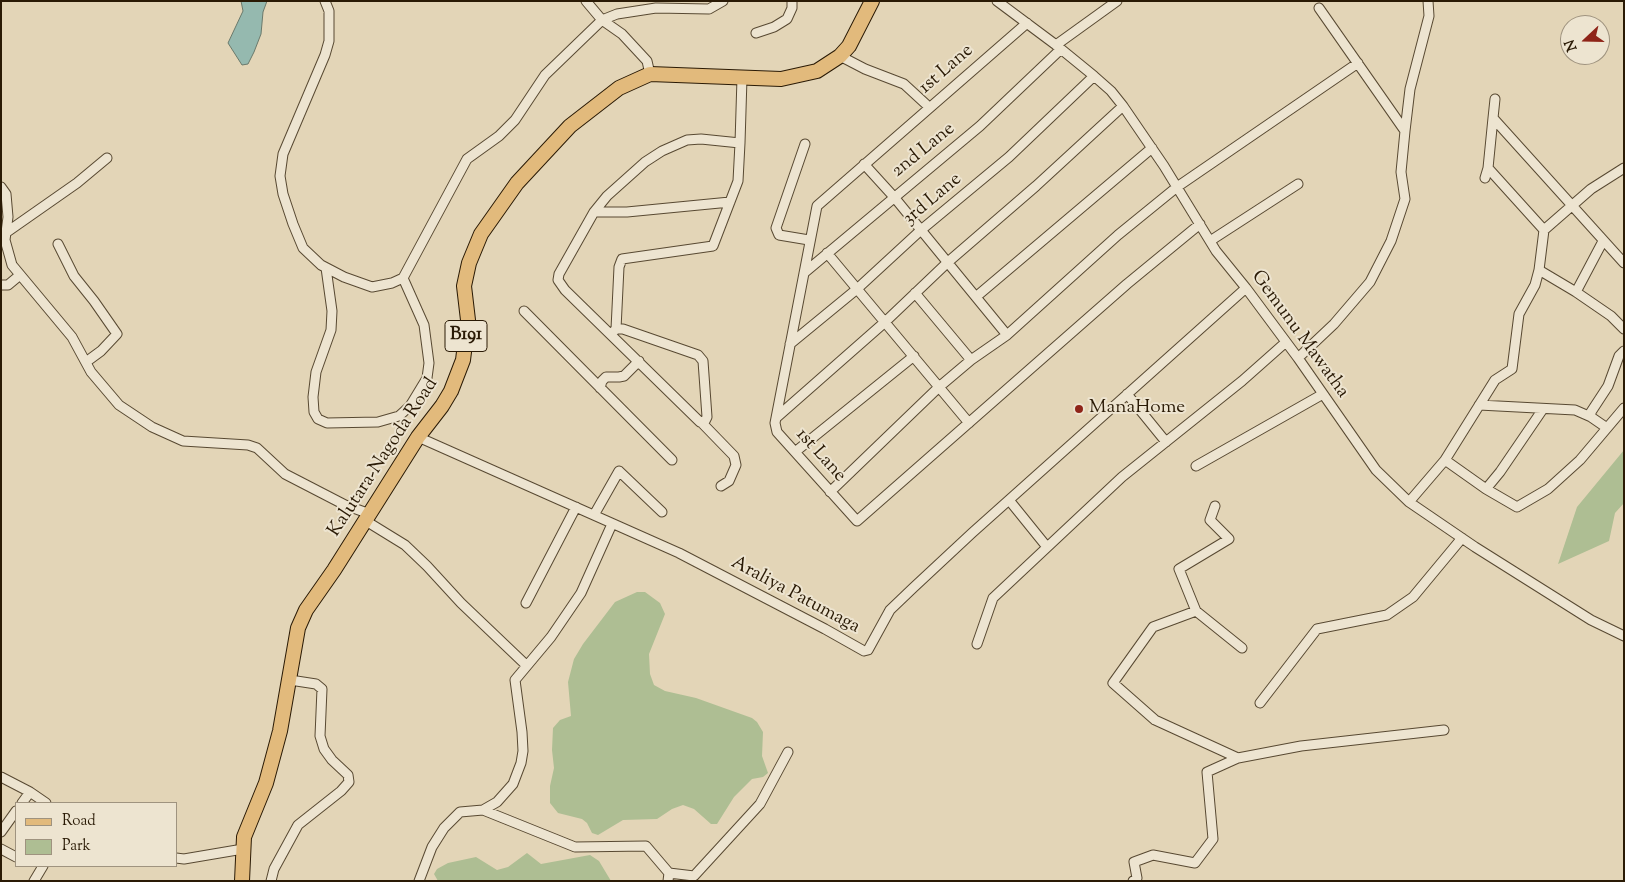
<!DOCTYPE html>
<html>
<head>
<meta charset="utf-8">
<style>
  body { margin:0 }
  #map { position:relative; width:1625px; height:882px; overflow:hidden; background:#e3d5b7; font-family:"Sorts Mill Goudy",serif }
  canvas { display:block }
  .frame { position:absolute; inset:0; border:2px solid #2a1a05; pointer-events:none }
  .legend { position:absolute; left:15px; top:802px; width:162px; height:65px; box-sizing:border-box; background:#ede4d0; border:1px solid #9f937f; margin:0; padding:6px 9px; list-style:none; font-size:15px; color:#2a1a05 }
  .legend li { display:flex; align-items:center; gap:10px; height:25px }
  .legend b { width:25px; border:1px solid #9f937f }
  .north { position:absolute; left:1560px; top:15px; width:50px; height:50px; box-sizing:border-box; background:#ede4d0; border:1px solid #9f937f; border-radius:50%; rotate:249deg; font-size:14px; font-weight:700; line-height:20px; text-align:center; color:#2a1a05 }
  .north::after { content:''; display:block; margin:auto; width:18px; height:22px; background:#8f2418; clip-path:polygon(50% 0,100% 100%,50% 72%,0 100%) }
</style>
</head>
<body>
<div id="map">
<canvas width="1625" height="882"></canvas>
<div class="frame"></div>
<ul class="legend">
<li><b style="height:6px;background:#e2ba7c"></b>Road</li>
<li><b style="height:14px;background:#aebe93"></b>Park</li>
</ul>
<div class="north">N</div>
</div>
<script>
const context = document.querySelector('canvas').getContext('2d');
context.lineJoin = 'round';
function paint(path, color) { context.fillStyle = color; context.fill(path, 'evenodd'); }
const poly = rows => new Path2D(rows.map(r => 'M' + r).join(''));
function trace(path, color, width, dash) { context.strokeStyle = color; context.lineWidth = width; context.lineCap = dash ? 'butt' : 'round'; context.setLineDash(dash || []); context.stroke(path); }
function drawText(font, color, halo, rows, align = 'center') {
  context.font = font + ' "Sorts Mill Goudy",serif'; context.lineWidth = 4; context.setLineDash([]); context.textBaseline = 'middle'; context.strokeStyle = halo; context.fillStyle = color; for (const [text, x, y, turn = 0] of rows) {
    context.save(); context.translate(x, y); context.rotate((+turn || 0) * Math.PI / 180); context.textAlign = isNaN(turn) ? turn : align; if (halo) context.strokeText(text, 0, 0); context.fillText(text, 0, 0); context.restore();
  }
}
paint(poly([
  [1624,450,1624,503,1615,513,1609,541,1558,564,1577,507],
  [637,592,645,592,660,603,665,614,649,654,650,674,654,685,665,691,696,698,752,718,757,722,763,732,762,756,768,773,763,777,752,779,734,797,717,824,711,824,694,809,683,805,672,809,657,819,623,820,598,835,592,833,587,823,582,819,558,813,550,803,550,786,554,768,552,750,553,728,560,720,571,716,568,682,574,659,583,644,615,602],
  [527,853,541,864,590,855,599,861,611,881,438,881,434,874,437,869,448,863,476,857,497,870,508,867]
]), '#aebe93');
const water = poly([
  [241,1,267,1,263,12,261,34,254,52,248,64,242,65,228,43,243,11,241,1]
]);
paint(water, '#95b9af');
trace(water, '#6a796b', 1);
const street = poly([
  [325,1,329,11,329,41,325,55,283,154,280,176,283,194,293,224,303,248,321,265,344,277,372,287,392,283,403,278,467,159,499,136,515,120,545,75,602,20,617,14,656,8,709,9,723,1],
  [586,1,602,20,622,34,647,61,650,74],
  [997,1,1056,45,1094,76,1111,91,1123,106,1164,166,1216,251,1246,288,1298,358,1376,470,1409,502,1475,547,1591,620,1624,636],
  [1319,8,1405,131],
  [1027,23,817,206,775,423,777,432,857,521,1127,284,1200,224],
  [756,33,774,27,787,19,792,8,792,1],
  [1056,45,1117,1],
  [840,56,865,69,904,84,929,107],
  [1495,99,1493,118,1624,263],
  [805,144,776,228,779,235,809,240],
  [864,164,894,197,1007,335],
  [1485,178,1488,168,1493,118],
  [1,187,6,194,8,217,5,240,12,265,72,337,91,372,119,405,152,427,183,441,248,445,257,448,285,474,345,505,370,514],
  [594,212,627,212,730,202],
  [1544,230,1591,189,1624,168],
  [7,232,77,183,107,158],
  [1210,241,1298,184],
  [58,244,74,276,94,301,117,334,101,351,86,362],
  [827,253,969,423],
  [326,268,332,311,331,330,316,372,313,397,314,412,318,419,327,423,378,422,399,416,410,406,427,378,429,363,424,325,403,278],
  [1539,270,1576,292,1603,241],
  [804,273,980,126,1061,49],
  [1,285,8,285,20,275],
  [1576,292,1611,316,1624,329],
  [915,293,971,360],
  [977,296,1152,148],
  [524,311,672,460],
  [616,329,619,267,622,259,713,246,738,181,740,143],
  [611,334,616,329,623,329,698,355,703,361,707,417,705,421,700,422,565,290,558,280,559,274,594,212,607,196,645,162,662,151,687,140,701,139,740,143,742,78],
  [790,344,857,289,921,230,1009,157,1094,76],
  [1298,358,1334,324,1370,282,1391,241,1405,199,1401,172,1405,131,1410,89,1429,16,1428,1],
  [600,388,602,381,606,377,619,377,624,376,639,361],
  [1127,394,1166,442],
  [1479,405,1575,410,1591,417],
  [777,417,885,322,948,262,1036,186,1123,106],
  [702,423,734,456,736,465,729,481,721,486],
  [1607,428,1591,417,1591,412,1608,386,1619,356,1624,351],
  [418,437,679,553,825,629,864,651,868,650,890,610,913,588,972,533,1246,288],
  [795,452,914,356],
  [1445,460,1495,380,1512,369,1519,314,1535,285,1539,270,1544,230,1488,168],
  [1196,466,1323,394],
  [1486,489,1500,472,1543,409],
  [830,492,939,387,971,360,1007,335,1118,235,1177,187,1358,63],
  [1009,500,1047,547],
  [1409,502,1445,460,1486,489,1517,507,1548,489,1580,460,1624,408],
  [594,515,619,471,662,512],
  [366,521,405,545,427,566,461,603,526,665],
  [526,603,576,507],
  [1196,611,1179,569,1229,539,1210,520,1215,506],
  [977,644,993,598,1122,477,1242,381,1286,342],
  [1242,648,1196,611,1153,627,1113,683,1155,720,1238,758,1301,746,1444,730],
  [1260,703,1317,629,1387,615,1413,597,1462,538],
  [1,777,30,792,46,803],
  [22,803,30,792],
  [483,810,575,847,646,846,669,873,668,881],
  [1,832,16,811],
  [1,849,16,857],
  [176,858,184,859,243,849],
  [669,873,694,876,760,804,788,752],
  [34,881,43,866],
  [271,881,274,869,298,825,341,791,349,782,348,775,332,760,324,749,320,736,322,689,316,684,290,680],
  [419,881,432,847,444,828,460,812,483,810,497,802,513,784,521,763,523,751,522,732,515,680,551,637,581,593,612,524],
  [1133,881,1137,878,1134,862,1153,855,1195,863,1213,839,1207,772,1238,758]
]);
const primary = poly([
  [242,881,244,837,266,783,280,731,298,628,306,610,334,570,418,437,442,406,451,391,463,360,468,320,464,286,469,263,481,234,517,183,570,126,619,88,650,74,781,79,817,71,840,56,849,46,872,1]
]);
trace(street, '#584932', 11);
trace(primary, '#2a1a05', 16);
trace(street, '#ede4d0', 9);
trace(primary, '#e2ba7c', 14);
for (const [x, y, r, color] of [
  [1079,409,5,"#8f2418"]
]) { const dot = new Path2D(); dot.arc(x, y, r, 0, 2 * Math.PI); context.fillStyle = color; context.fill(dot); trace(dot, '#ede4d0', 2); }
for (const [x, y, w] of [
  [466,336,42]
]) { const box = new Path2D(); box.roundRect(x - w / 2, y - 15.5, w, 31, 4); context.fillStyle = '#ede4d0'; context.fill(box); trace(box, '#2a1a05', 1); }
drawText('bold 18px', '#2a1a05', null, [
  ["B191",466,336]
]);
drawText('19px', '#2a1a05', '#ede4d0', [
  ["1st Lane",947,70,-41],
  ["2nd Lane",924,151,-39],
  ["3rd Lane",933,200,-40],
  ["Gemunu Mawatha",1299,335,54],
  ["1st Lane",820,456,48],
  ["Kalutara-Nagoda Road",384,458,-57],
  ["Araliya Patumaga",795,596,28]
]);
drawText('19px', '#2a1a05', '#ede4d0', [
  ["ManaHome",1089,409]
], 'left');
</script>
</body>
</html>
